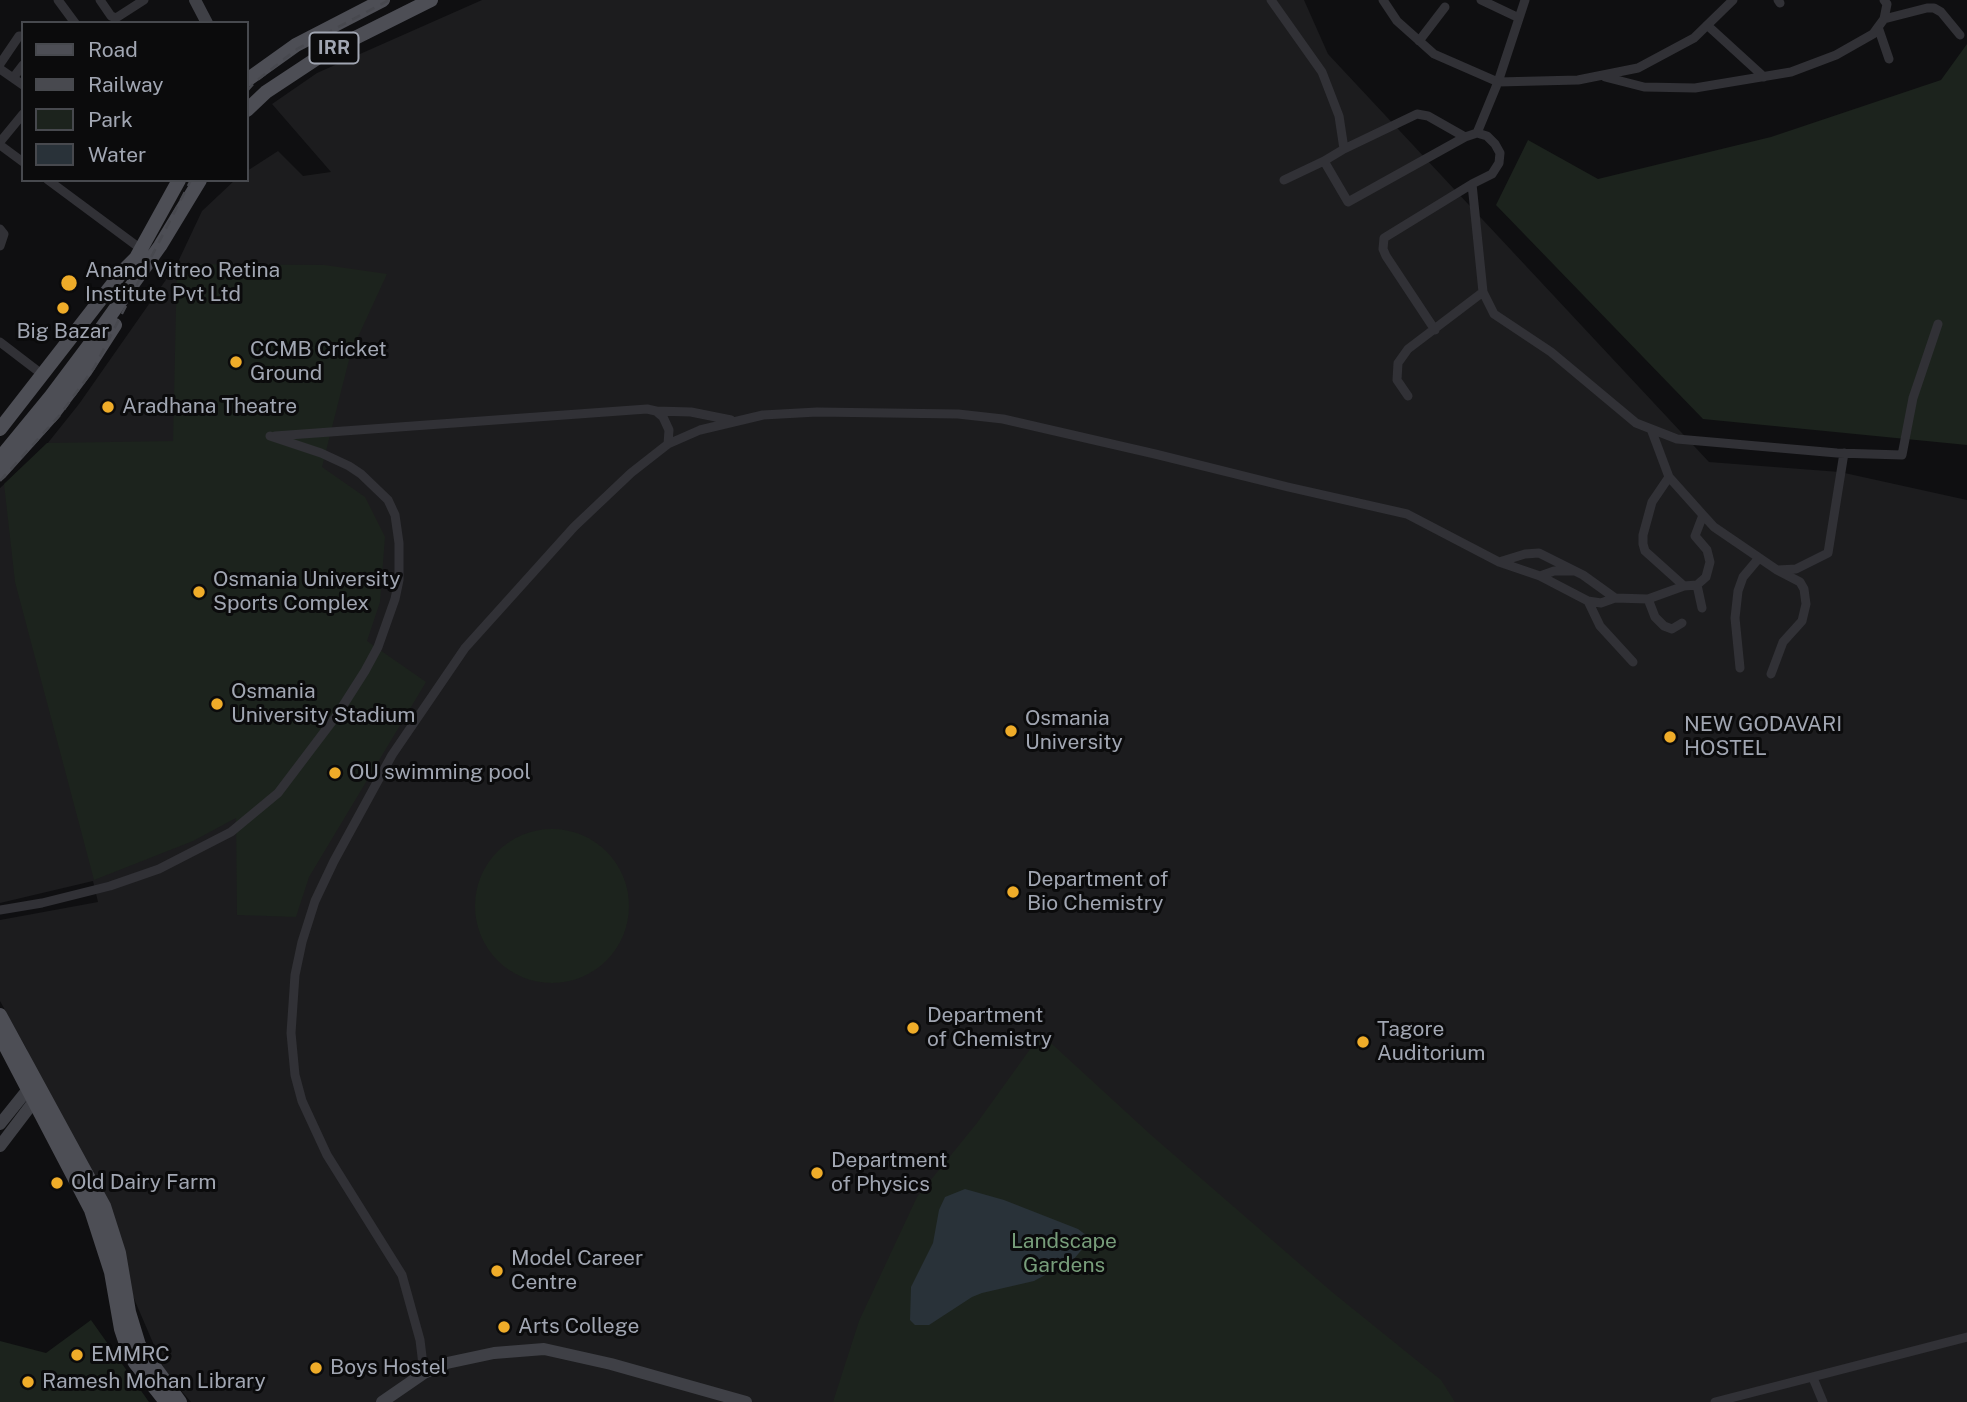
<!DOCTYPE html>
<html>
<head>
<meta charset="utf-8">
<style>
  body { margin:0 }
  #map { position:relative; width:1967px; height:1402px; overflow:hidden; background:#0f0f11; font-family:"Public Sans",sans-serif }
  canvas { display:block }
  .legend { position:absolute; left:21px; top:21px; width:228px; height:161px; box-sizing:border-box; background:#0b0b0c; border:2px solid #47494e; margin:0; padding:9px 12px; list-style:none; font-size:21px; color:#a1a6b2 }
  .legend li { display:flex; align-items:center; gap:14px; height:35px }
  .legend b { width:35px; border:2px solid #47494e }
</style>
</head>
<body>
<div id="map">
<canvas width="1967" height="1402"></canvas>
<ul class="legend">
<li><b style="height:9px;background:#4d4e55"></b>Road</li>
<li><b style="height:9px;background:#48494f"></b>Railway</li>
<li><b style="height:19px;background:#1c231d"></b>Park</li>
<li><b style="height:19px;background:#293239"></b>Water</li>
</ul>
</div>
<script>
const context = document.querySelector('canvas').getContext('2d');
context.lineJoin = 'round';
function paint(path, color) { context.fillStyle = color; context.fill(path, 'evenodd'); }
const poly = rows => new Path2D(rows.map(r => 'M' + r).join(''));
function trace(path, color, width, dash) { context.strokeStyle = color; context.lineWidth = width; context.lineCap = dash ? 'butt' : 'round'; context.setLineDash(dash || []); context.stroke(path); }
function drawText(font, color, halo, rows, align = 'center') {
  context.font = font + ' "Public Sans",sans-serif'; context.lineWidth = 6; context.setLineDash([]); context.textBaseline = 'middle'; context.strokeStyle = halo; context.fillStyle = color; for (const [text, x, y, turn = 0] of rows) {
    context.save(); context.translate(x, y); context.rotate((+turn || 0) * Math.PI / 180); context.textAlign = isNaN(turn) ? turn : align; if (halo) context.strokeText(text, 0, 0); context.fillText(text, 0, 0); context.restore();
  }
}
paint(poly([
  [482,0,1304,0,1328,54,1709,462,1840,472,1967,500,1967,1402,191,1402,166,1373,26,1048,0,1001,0,920,98,902,93,881,0,903,0,488,47,444,79,404,177,264,202,211,235,180,247,180,247,171,278,151,303,176,331,172,272,104,317,73]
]), '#1c1c1e');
paint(poly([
  [1967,44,1967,445,1703,419,1496,205,1528,140,1598,179,1771,137,1941,80],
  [177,264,324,265,387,274,351,352,322,467,365,497,385,537,380,602,367,641,426,682,309,877,296,917,237,915,236,818,193,841,94,880,15,582,4,484,47,443,173,441],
  '475 906a77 77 0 1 1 154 0a77 77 0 1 1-154 0Z',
  [1041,1034,1151,1135,1332,1292,1441,1380,1455,1402,833,1402,859,1321,917,1197,977,1123],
  [91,1320,149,1402,0,1402,0,1341,46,1353]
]), '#1c231d');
paint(poly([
  [965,1189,1004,1200,1078,1229,1086,1235,1084,1247,1073,1260,1034,1281,982,1293,972,1297,929,1325,915,1325,910,1320,911,1287,933,1243,939,1210,945,1197]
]), '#293239');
trace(poly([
  [58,0,75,23],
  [100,0,111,16,116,18,144,0],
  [1271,0,1322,72,1339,116,1344,149,1324,161,1284,180],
  [1383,0,1397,21,1434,54,1498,82,1578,80,1638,68,1694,38,1733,0],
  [1481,0,1519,18],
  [1525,0,1498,82,1477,133,1487,136,1495,144,1500,153,1499,163,1492,174,1472,184,1483,292,1494,314,1551,352,1636,423,1677,439,1837,453,1902,455,1913,398,1938,324],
  [1778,0,1780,3],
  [1884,19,1927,8,1934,8,1941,12,1960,35],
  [1707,25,1764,77],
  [1878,27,1889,59],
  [1419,41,1445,7],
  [0,64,19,36,23,36],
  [0,69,23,85],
  [1605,77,1644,87,1695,88,1791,72,1836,55,1873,34,1884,19,1887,4,1884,0],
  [13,78,23,65],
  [0,142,23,114],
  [0,145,23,162],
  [1344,149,1417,114,1428,116,1465,137],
  [1324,161,1348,202,1465,137,1477,133],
  [48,180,141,249],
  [0,229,4,234,0,246],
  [1435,330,1386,256,1383,249,1384,238,1472,184],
  [0,342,43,375],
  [1408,396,1397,380,1398,363,1408,349,1483,292],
  [656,411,691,412,731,420],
  [1651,429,1669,477,1652,502,1643,535,1643,544,1645,551,1684,586],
  [275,436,647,409,656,411,663,417,669,430,668,444],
  [1669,477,1703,515],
  [1499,562,1525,554,1539,553,1583,575,1615,598,1648,599,1684,586,1697,585,1706,577,1710,562,1707,550,1695,536,1703,515,1714,527,1777,570,1800,582,1804,589,1806,604,1802,621,1783,642,1771,674],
  [1778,570,1796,569,1828,553,1844,453],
  [1540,576,1554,571,1572,571],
  [1697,585,1702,608],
  [1648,599,1655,617,1664,626,1672,629,1682,623],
  [1588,601,1601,603,1615,598],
  [1740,668,1735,618,1738,591,1743,577,1759,558],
  [0,910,42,903,110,886,159,869,231,832,278,793,337,715,365,671,378,647,395,599,399,580,399,543,395,515,388,500,361,474,349,466,321,453,270,436],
  [424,1373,420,1340,402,1275,327,1155,302,1101,295,1075,291,1033,295,975,302,942,315,901,334,861,392,755,465,648,574,527,631,473,668,444,700,430,763,415,817,412,958,414,1003,419,1155,454,1288,487,1407,514,1499,562,1540,576,1588,601,1600,626,1633,662],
  [1813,1378,1823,1402],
  [1715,1402,1967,1337]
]), '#313136', 9);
trace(poly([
  [195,0,207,23],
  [0,1124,33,1083],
  [0,1146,38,1096],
  [382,1402,424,1373,447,1363,494,1353,544,1349,611,1364,746,1402]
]), '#3f4046', 12);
trace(poly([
  [247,80,296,45,383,0],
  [247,110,266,92,325,53,431,0],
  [0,429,122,272,136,258,179,180],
  [0,458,51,396,90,344,160,246,200,180],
  [0,473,53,414,86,370,115,325],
  [0,1015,104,1206,119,1253,129,1312,139,1345,180,1402],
  [0,1036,91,1210,111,1272,121,1329,128,1350,135,1363,166,1402]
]), '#4d4e55', 14);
trace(poly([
  [247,91,255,82,297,49,389,0],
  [0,481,60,415,94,368,191,180]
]), '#48494f', 2.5, [9, 7]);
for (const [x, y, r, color] of [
  [69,283,9,"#efac29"],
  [63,308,7,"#efac29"],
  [236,362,7,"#efac29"],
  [108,407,7,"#efac29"],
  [199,592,7,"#efac29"],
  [217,704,7,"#efac29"],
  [1011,731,7,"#efac29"],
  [1670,737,7,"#efac29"],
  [335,773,7,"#efac29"],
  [1013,892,7,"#efac29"],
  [913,1028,7,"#efac29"],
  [1363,1042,7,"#efac29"],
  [817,1173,7,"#efac29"],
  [57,1183,7,"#efac29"],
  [497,1271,7,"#efac29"],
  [504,1327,7,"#efac29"],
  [77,1355,7,"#efac29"],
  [316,1368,7,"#efac29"],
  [28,1382,7,"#efac29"]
]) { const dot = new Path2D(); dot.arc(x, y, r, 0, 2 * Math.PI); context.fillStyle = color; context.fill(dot); trace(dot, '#0b0b0c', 2.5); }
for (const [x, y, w] of [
  [334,48,49]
]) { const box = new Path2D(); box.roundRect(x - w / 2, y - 15.5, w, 31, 5); context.fillStyle = '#0b0b0c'; context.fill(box); trace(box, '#a1a6b2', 2); }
drawText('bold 19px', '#a1a6b2', null, [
  ["IRR",334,48]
]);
drawText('21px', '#a1a6b2', '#0b0b0c', [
  ["Anand Vitreo Retina",85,271],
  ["Institute Pvt Ltd",85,295],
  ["Big Bazar",63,332,"center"],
  ["CCMB Cricket",250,350],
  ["Ground",250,374],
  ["Aradhana Theatre",122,407],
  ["Osmania University",213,580],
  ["Sports Complex",213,604],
  ["Osmania",231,692],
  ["University Stadium",231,716],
  ["Osmania",1025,719],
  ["University",1025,743],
  ["NEW GODAVARI",1684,725],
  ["HOSTEL",1684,749],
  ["OU swimming pool",349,773],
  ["Department of",1027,880],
  ["Bio Chemistry",1027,904],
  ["Department",927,1016],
  ["of Chemistry",927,1040],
  ["Tagore",1377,1030],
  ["Auditorium",1377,1054],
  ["Department",831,1161],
  ["of Physics",831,1185],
  ["Old Dairy Farm",71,1183],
  ["Model Career",511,1259],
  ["Centre",511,1283],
  ["Arts College",518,1327],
  ["EMMRC",91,1355],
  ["Boys Hostel",330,1368],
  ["Ramesh Mohan Library",42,1382]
], 'left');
drawText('21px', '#779d7a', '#0b0b0c', [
  ["Landscape",1064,1242],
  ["Gardens",1064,1266]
]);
</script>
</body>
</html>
